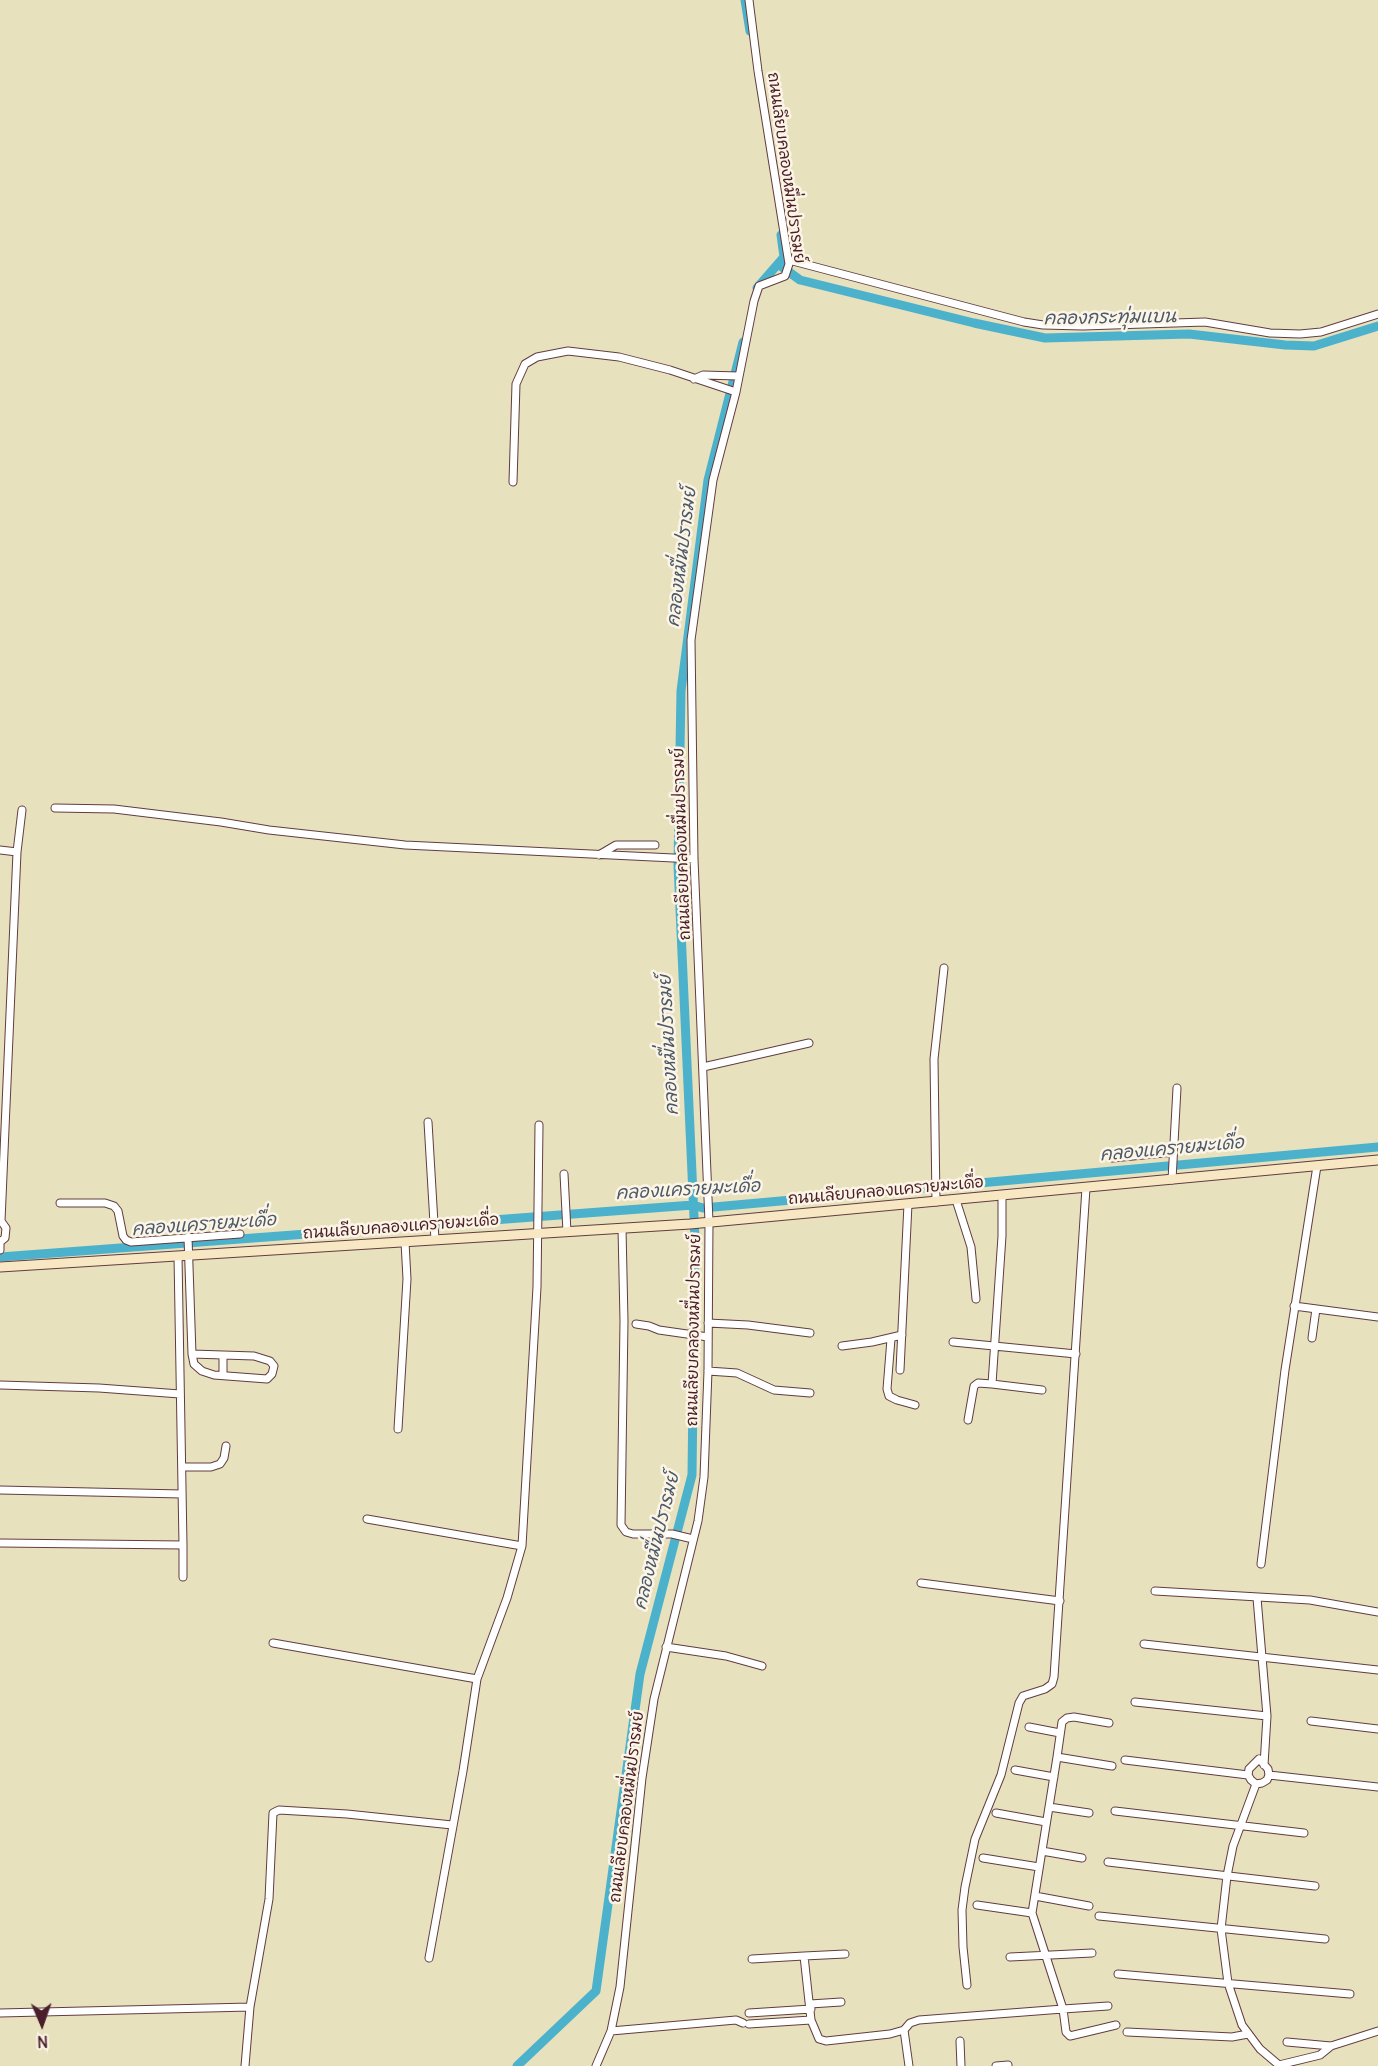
<!DOCTYPE html>
<html>
<head>
<meta charset="utf-8">
<style>
  body { margin:0 }
  #map { position:relative; width:1378px; height:2066px; overflow:hidden; background:#e7e1be; font-family:Delius,sans-serif }
  canvas { display:block }
  .north { position:absolute; left:12px; top:1994px; width:60px; height:60px; -webkit-text-stroke:4px #fcf5e5; paint-order:stroke; rotate:178deg; font-size:16px; font-weight:700; line-height:24px; text-align:center; color:#4a1f2b }
  .north::after { content:''; display:block; margin:auto; width:21px; height:27px; background:#4a1f2b; clip-path:polygon(50% 0,100% 100%,50% 72%,0 100%) }
</style>
</head>
<body>
<div id="map">
<canvas width="1378" height="2066"></canvas>
<div class="north">N</div>
</div>
<script>
const context = document.querySelector('canvas').getContext('2d');
context.lineJoin = 'round';
const poly = rows => new Path2D(rows.map(r => 'M' + r).join(''));
function trace(path, color, width, dash) { context.strokeStyle = color; context.lineWidth = width; context.lineCap = dash ? 'butt' : 'round'; context.setLineDash(dash || []); context.stroke(path); }
function drawText(font, color, halo, rows, align = 'center') {
  context.font = font + ' Delius,"Playpen Sans Thai",sans-serif'; context.lineWidth = 5; context.setLineDash([]); context.textBaseline = 'middle'; context.strokeStyle = halo; context.fillStyle = color; for (const [text, x, y, turn = 0] of rows) {
    context.save(); context.translate(x, y); context.rotate((+turn || 0) * Math.PI / 180); context.textAlign = isNaN(turn) ? turn : align; if (halo) context.strokeText(text, 0, 0); context.fillText(text, 0, 0); context.restore();
  }
}
trace(poly([
  [745,0,750,31],
  [778,264,800,280,974,323,1045,338,1189,334,1285,345,1314,346,1378,326],
  [757,288,784,257,781,235],
  [0,1257,693,1205,703,1208,1378,1147],
  [517,2066,596,1991,640,1674,692,1475,695,1239,678,865,681,691,708,480,743,342]
]), '#4cb1cb', 9);
const street = poly([
  [789,260,1024,322,1043,325,1083,326,1205,322,1270,333,1300,334,1321,332,1378,314],
  [694,379,703,375,739,376],
  [513,482,516,384,525,364,537,357,568,351,619,357,670,370,736,392],
  [55,808,114,809,221,822,269,830,405,845,694,859],
  [0,850,17,852],
  [599,855,616,845,655,845],
  [703,1067,809,1043],
  [428,1122,435,1240],
  [1112,1158,1174,1152],
  [564,1174,567,1232],
  [1172,1180,1177,1088],
  [956,1200,971,1247,976,1299],
  [936,1202,934,1059,944,968],
  [60,1203,105,1203,114,1206,118,1211,123,1236,126,1240,131,1242,240,1234],
  [622,1228,624,1321,621,1525,626,1532,633,1534,672,1534,693,1539],
  [188,1237,192,1354,194,1364,202,1371,214,1375,267,1379,272,1374,274,1366,270,1361,254,1356,192,1354],
  [0,1250,0,1242,5,1238,6,1228,1,1221,17,852,22,810],
  [1294,1306,1378,1317],
  [708,1323,748,1325,810,1333],
  [636,1324,649,1326,659,1330,708,1337],
  [1312,1338,1316,1309],
  [891,1339,887,1389,889,1396,897,1400,915,1405],
  [953,1342,1076,1354],
  [842,1346,872,1342,902,1335],
  [900,1370,908,1204],
  [708,1371,737,1373,774,1390,810,1393],
  [223,1375,223,1355],
  [992,1384,1042,1390],
  [0,1385,99,1388,180,1394],
  [968,1420,974,1386,978,1383,992,1384,1002,1236,1002,1196],
  [398,1429,407,1279,405,1242],
  [182,1467,211,1467,220,1464,224,1458,226,1446],
  [0,1490,182,1494],
  [367,1519,522,1546],
  [0,1543,183,1545,178,1256],
  [1261,1564,1285,1370,1317,1166],
  [183,1577,183,1545],
  [921,1583,1060,1601],
  [1155,1591,1310,1600,1378,1612],
  [1257,1598,1267,1716,1264,1765],
  [273,1643,477,1679],
  [1144,1644,1378,1670],
  [666,1647,726,1656,762,1666],
  [1135,1702,1267,1716],
  [1311,1721,1378,1729],
  [1029,1727,1060,1733],
  [1057,1757,1112,1766],
  [1259,1759,1268,1769,1269,1775,1267,1780,1262,1783,1256,1784,1251,1780,1248,1775,1249,1769,1259,1759],
  [1125,1760,1248,1775],
  [1015,1770,1054,1777],
  [1269,1775,1378,1787],
  [1256,1784,1233,1846,1227,1876,1221,1929,1228,1983,1242,2025,1260,2049,1280,2066],
  [1049,1807,1089,1813],
  [1115,1811,1304,1833],
  [996,1813,1046,1822],
  [1042,1851,1082,1858],
  [983,1858,1039,1867],
  [1108,1862,1315,1886],
  [1035,1896,1089,1906],
  [977,1905,1032,1913],
  [1099,1916,1325,1939],
  [804,1956,845,1954],
  [1010,1957,1092,1953],
  [429,1958,463,1771,477,1679,507,1598,522,1546,537,1287,539,1125],
  [752,1959,804,1956,811,2020,819,2039,826,2041,890,2034,904,2030,910,2023,919,2020,1063,2009,1032,1913,1057,1757,1062,1722,1067,1718,1074,1717,1109,1723],
  [1118,1974,1350,1994],
  [967,1985,963,1947,962,1910,965,1887,975,1839,1001,1775,1019,1703,1023,1696,1045,1689,1052,1684,1054,1677,1086,1188],
  [810,2004,841,2002],
  [1108,2006,1063,2009,1066,2032,1070,2036,1116,2025],
  [0,2013,250,2007],
  [749,2013,811,2009],
  [749,2024,811,2020],
  [904,2030,909,2066],
  [611,2031,736,2020,743,2023],
  [1127,2032,1232,2037,1248,2034],
  [960,2041,961,2066],
  [1287,2042,1331,2046,1378,2031],
  [1279,2065,1320,2055,1331,2046],
  [245,2066,250,2007,269,1899,273,1813,279,1810,347,1814,452,1825],
  [596,2066,611,2031,620,1987,642,1778,654,1699,698,1521,704,1477,708,1371,709,1222,694,859,691,640,713,480,736,392,754,301,759,286,785,276,789,264,758,71,749,0],
  [996,2066,1008,2065]
]);
const secondary = poly([
  [0,1267,690,1224,1378,1160]
]);
trace(street, '#623c41', 9);
trace(secondary, '#623c41', 11);
trace(street, '#fff', 7);
trace(secondary, '#f7e8c3', 9);
drawText('16px', '#4a1f2b', '#fcf5e5', [
  ["ถนนเลียบคลองหมื่นปรารมย์",786,168,82],
  ["ถนนเลียบคลองหมื่นปรารมย์",682,844,-92],
  ["ถนนเลียบคลองแครายมะเดื่อ",886,1191,-5],
  ["ถนนเลียบคลองแครายมะเดื่อ",401,1227,-4],
  ["ถนนเลียบคลองหมื่นปรารมย์",694,1330,-89],
  ["ถนนเลียบคลองหมื่นปรารมย์",627,1807,-83]
]);
drawText('italic 18px', '#4b596b', '#fcf5e5', [
  ["คลองกระทุ่มแบน",1110,318,-1],
  ["คลองหมื่นปรารมย์",682,557,-83],
  ["คลองหมื่นปรารมย์",669,1045,-93],
  ["คลองแครายมะเดื่อ",1172,1149,-5],
  ["คลองแครายมะเดื่อ",688,1190,-3],
  ["คลองแครายมะเดื่อ",204,1225,-4],
  ["คลองหมื่นปรารมย์",657,1541,-76]
]);
</script>
</body>
</html>
